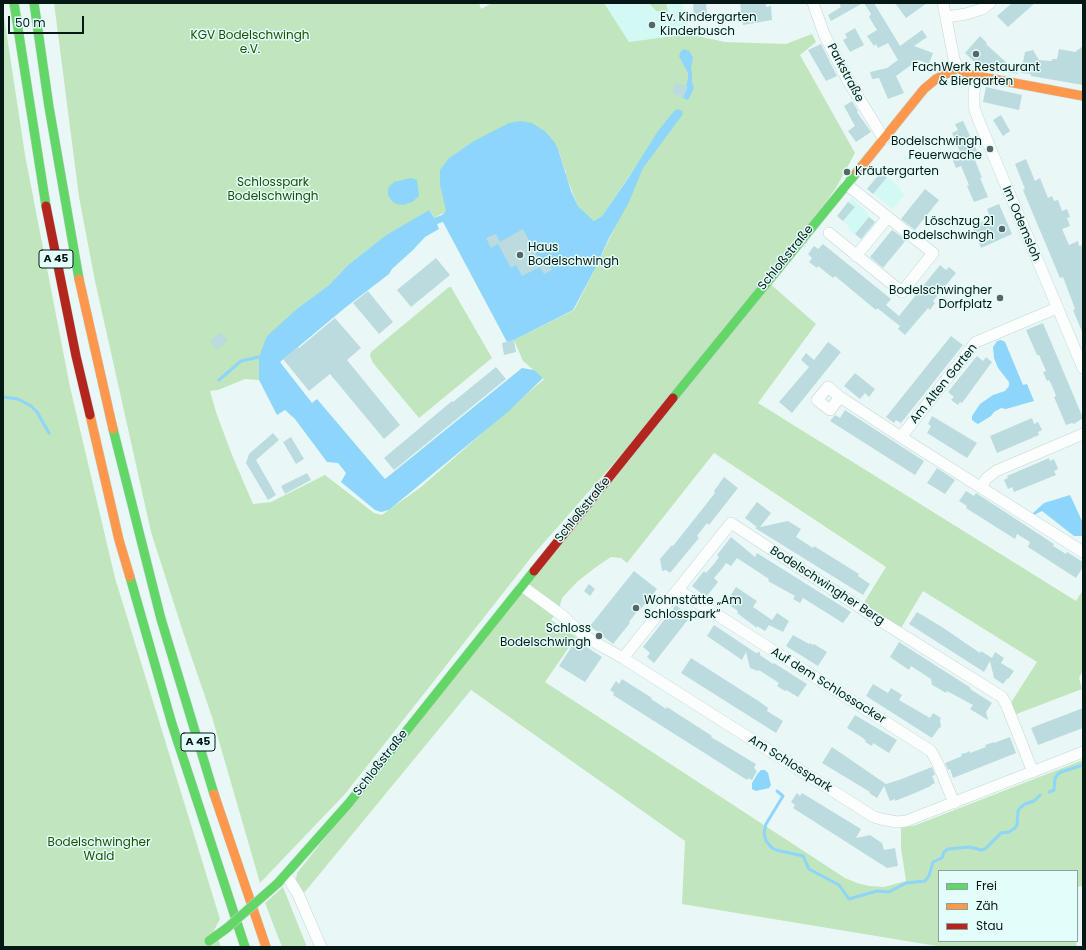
<!DOCTYPE html>
<html>
<head>
<meta charset="utf-8">
<style>
  body { margin:0 }
  #map { position:relative; width:1086px; height:950px; overflow:hidden; background:#e9f8f6; font-family:Poppins,sans-serif }
  canvas { display:block }
  .frame { position:absolute; inset:0; border:4px solid #061816; pointer-events:none }
  .legend { position:absolute; left:938px; top:870px; width:140px; height:72px; box-sizing:border-box; background:#e3fefa; border:1px solid #8ba29f; margin:0; padding:5px 7px; list-style:none; font-size:12px; color:#061816 }
  .legend li { display:flex; align-items:center; gap:8px; height:20px }
  .legend b { width:20px; border:1px solid #8ba29f }
  .scale { position:absolute; left:8px; top:16px; width:76px; height:18px; box-sizing:border-box; border:2px solid #061816; border-top:0; padding-left:5px; font-size:12px; line-height:14px; white-space:nowrap; color:#061816; -webkit-text-stroke:3px #e3fefa; paint-order:stroke }
</style>
</head>
<body>
<div id="map">
<canvas width="1086" height="950"></canvas>
<div class="frame"></div>
<ul class="legend">
<li><b style="height:5px;background:#63d668"></b>Frei</li>
<li><b style="height:5px;background:#ff974d"></b>Zäh</li>
<li><b style="height:5px;background:#b3261e"></b>Stau</li>
</ul>
<div class="scale">50 m</div>
</div>
<script>
const context = document.querySelector('canvas').getContext('2d');
context.lineJoin = 'round';
function paint(path, color) { context.fillStyle = color; context.fill(path, 'evenodd'); }
const poly = rows => new Path2D(rows.map(r => 'M' + r).join(''));
function trace(path, color, width, dash) { context.strokeStyle = color; context.lineWidth = width; context.lineCap = dash ? 'butt' : 'round'; context.setLineDash(dash || []); context.stroke(path); }
function drawText(font, color, halo, rows, align = 'center') {
  context.font = font + ' Poppins,sans-serif'; context.lineWidth = 3; context.setLineDash([]); context.textBaseline = 'middle'; context.strokeStyle = halo; context.fillStyle = color; for (const [text, x, y, turn = 0] of rows) {
    context.save(); context.translate(x, y); context.rotate((+turn || 0) * Math.PI / 180); context.textAlign = isNaN(turn) ? turn : align; if (halo) context.strokeText(text, 0, 0); context.fillText(text, 0, 0); context.restore();
  }
}
paint(poly([
  [604,3,683,3,684,17,688,34,629,42],
  [881,172,901,188,899,190,905,194,893,209,867,189],
  [851,198,864,209,869,217,876,222,862,240,848,229,849,226,837,216]
]), '#d3f9f4');
paint(poly([
  [54,3,479,3,481,9,492,3,604,3,629,42,688,34,725,42,786,44,812,34,816,42,800,55,855,153,836,188,768,282,816,324,758,403,1076,601,1083,590,1083,670,1079,678,1082,689,1014,715,1011,704,1012,701,1037,662,923,591,901,628,863,604,886,567,714,453,627,563,621,558,611,557,596,567,578,581,562,598,559,609,551,620,576,637,545,682,845,878,857,883,869,886,884,887,906,881,901,848,901,828,916,825,1083,760,1083,886,1077,887,1077,871,939,871,939,941,1076,941,1077,947,943,947,682,904,685,841,471,690,304,893,296,880,297,873,687,380,533,555,345,794,260,883,212,717,184,635,151,532,141,487,95,281,79,197],
  [546,132,558,149,566,173,566,176,578,206,594,221,602,216,647,150,643,168,596,267,574,310,514,340,523,361,544,379,421,487,382,515,374,513,325,475,271,502,253,504,232,455,217,415,210,391,218,390,245,379,259,380,259,357,298,308,329,285,348,265,386,235,429,210,434,218,447,211,449,158,472,142,485,136],
  [649,3,666,3,668,12,656,11],
  [3,10,25,155,70,387,115,578,220,919,209,940,217,936,221,947,3,947],
  [449,287,451,287,492,358,419,418,373,363,370,356,371,352],
  [283,887,307,947,282,947,265,903]
]), '#c1e5bd');
paint(poly([
  [684,49,689,51,693,57,691,68,692,75,692,83,694,88,688,100,683,98,688,79,688,73,679,56,681,51],
  [678,109,682,111,683,114,643,168,629,202,609,238,596,267,573,310,514,340,507,342,443,222,437,224,439,229,425,237,413,250,392,269,389,274,346,307,280,362,312,403,317,399,385,479,522,368,534,370,543,378,509,411,389,510,381,512,375,510,341,482,346,473,338,463,327,462,295,419,285,410,277,415,259,380,259,357,267,336,298,308,329,285,348,265,386,235,429,210,434,218,442,215,446,211,440,185,440,170,449,158,472,142,509,123,520,121,532,123,546,132,555,143,558,149,571,191,578,206,594,221,602,216,629,177,658,131,675,110],
  [411,178,417,180,419,196,412,202,403,205,396,204,391,200,388,195,388,188,394,182],
  [1001,340,1005,342,1023,385,1027,384,1034,401,1006,409,1001,408,994,412,991,416,978,424,976,423,972,420,972,416,980,404,993,395,1005,391,1009,386,1009,382,998,368,994,358,993,347,997,341],
  [1070,495,1083,523,1083,535,1081,536,1074,536,1042,511,1034,515,1032,514,1044,503],
  [761,770,765,770,768,773,771,785,769,788,756,791,752,789,752,783,758,773]
]), '#8dd5fa');
trace(poly([
  [219,380,241,361,259,357],
  [3,397,18,399,31,406,37,412,49,433],
  [777,791,783,796,766,824,764,833,766,841,772,848,776,850,803,856,809,869,839,885,849,899,877,891,889,892,906,883,925,881,929,876,933,862,942,858,944,852,948,849,970,847,981,850,985,849,1001,833,1009,832,1015,828,1017,825,1018,811,1020,808,1025,804,1034,801,1040,795],
  [1049,792,1054,790,1055,779,1057,775,1061,772,1083,765]
]), '#8dd5fa', 3);
paint(poly([
  [693,3,706,3,707,16,694,18],
  [740,3,766,3,766,7,771,6,772,20,743,25],
  [839,3,863,3,831,21,828,15,841,7],
  [864,3,874,3,900,46,922,30,927,37,914,46,933,53,929,64,918,60,896,76,904,93,888,99,879,78,872,79,870,72,887,68,898,60,888,43,878,48,876,44,874,46,867,36,877,30,869,17,871,14],
  [895,3,927,3,906,18],
  [1012,3,1035,3,1008,27,997,16],
  [855,28,864,45,850,52,843,40,847,38,845,34],
  [980,36,987,43,986,44,1019,74,994,70,988,64,984,68,980,67,965,53],
  [821,44,837,76,826,81,808,50],
  [1083,46,1083,85,1031,76,1031,74,1021,73,1025,52,1033,50,1039,60,1052,61,1052,59,1057,59,1059,49,1075,52],
  [676,82,688,87,683,98,672,93],
  [986,87,1022,95,1019,110,983,102],
  [852,101,858,111,857,112,871,132,856,142,848,131,855,126,844,106],
  [1001,115,1010,131,1003,136,993,120],
  [963,121,978,153,973,155,982,178,980,178,988,197,974,202,967,186,969,185,961,166,956,168,952,158,961,154,952,133,958,130,955,124],
  [1026,159,1035,181,1040,178,1048,198,1052,196,1054,201,1058,200,1062,211,1067,209,1070,217,1067,218,1070,226,1062,229,1069,245,1078,241,1079,246,1083,245,1083,334,1073,310,1075,309,1063,277,1060,278,1023,190,1025,189,1015,164],
  [881,172,887,177,873,194,867,189],
  [925,189,939,200,915,230,901,219],
  [848,202,855,207,843,221,837,216],
  [999,204,1012,234,981,248,972,226,991,219,987,209],
  [869,217,875,222,861,239,855,234],
  [523,229,542,265,548,262,552,270,544,274,540,267,522,276,516,265,511,268,498,244,491,248,486,238,496,234,500,242],
  [892,230,906,240,883,268,870,257],
  [823,244,891,299,886,305,899,316,940,265,946,270,949,267,956,273,933,301,935,303,930,310,928,308,905,335,898,329,900,326,877,308,876,310,835,276,833,278,818,266,817,268,809,262,812,258,808,254,814,246,818,249],
  [436,258,450,275,411,307,397,290],
  [368,291,393,322,379,334,353,303],
  [335,318,361,348,347,360,400,425,384,439,330,374,309,391,283,359,298,347,299,348],
  [1043,323,1083,418,1074,424,1072,423,1066,425,1054,397,1056,396,1053,388,1049,380,1047,381,1043,372,1046,371,1039,355,1037,355,1026,330],
  [220,332,228,341,217,350,210,341],
  [951,336,963,345,901,423,896,420,894,423,886,417],
  [514,340,516,352,504,355,502,343],
  [828,342,841,352,792,413,779,402,809,367,801,360,806,353,814,360],
  [977,356,983,361,986,357,992,362,962,403,960,402,958,405,951,400,954,397,948,392],
  [496,367,506,379,394,470,384,458,452,401,453,402],
  [855,373,875,389,869,397,865,393,860,399,844,386],
  [845,410,924,461,915,475,830,421,835,415,840,418],
  [932,416,977,443,967,458,927,433,931,426,928,424],
  [1032,418,1034,424,1038,422,1042,430,1038,432,1039,435,997,453,990,436],
  [273,433,279,440,256,460,276,495,268,500,246,463,249,454],
  [291,437,304,459,296,464,283,442],
  [1049,458,1050,461,1054,459,1058,469,1054,471,1056,475,1014,492,1012,487,1008,489,1004,480,1008,478,1007,476],
  [937,468,955,480,945,494,927,483],
  [307,473,311,480,285,494,281,486],
  [724,477,738,488,709,525,707,523,697,536,699,538,670,573,666,570,662,571,660,559,672,545,673,546,715,493,714,491],
  [966,491,974,496,976,493,1054,544,1053,546,1066,554,1067,552,1083,562,1083,567,1076,578,1028,547,1030,542,1017,534,1015,539,966,508,967,506,959,501],
  [757,502,771,513,760,527,788,521,801,529,796,537,813,548,814,546,859,574,858,576,870,584,863,595,755,528,757,527,745,518],
  [731,537,755,557,757,553,851,612,843,623,803,598,800,603,793,599,795,596,768,581,769,579,737,558,731,566,726,563,721,570,714,578,718,582,706,597,692,586,704,571,706,573,714,564,719,557,717,555],
  [634,571,657,589,640,610,639,609,629,622,630,623,613,644,590,626],
  [589,584,595,589,590,596,584,591],
  [736,587,757,601,753,607,772,620,777,613,789,621,783,632,769,625,765,631,757,626,757,628,737,613,738,611,726,603],
  [676,605,690,617,654,663,647,657,650,653,643,647],
  [917,612,942,627,980,653,981,651,992,658,995,652,1004,658,1001,663,1014,671,1009,678,1007,679,1003,684,994,678,990,661,984,672,909,624],
  [714,625,756,653,760,652,760,655,773,664,774,663,807,684,798,697,786,690,785,691,777,686,779,683,759,670,758,671,750,668,746,652,742,660,707,636],
  [793,635,809,644,810,643,813,645,814,644,827,652,818,666,786,646],
  [576,640,602,657,585,682,559,666],
  [899,642,971,688,970,689,992,703,986,712,988,720,970,709,973,705,947,691,946,693,936,687,932,685,931,679,911,666,909,670,890,657],
  [691,658,760,702,768,708,767,711,783,721,776,733,681,673],
  [622,679,652,698,651,699,659,704,666,709,667,707,712,736,711,737,756,764,754,768,757,771,752,780,748,778,747,780,613,695,614,693,610,690,616,681,619,684],
  [873,684,888,693,891,688,902,695,899,700,930,718,933,713,941,718,940,720,941,727,939,728,932,738,866,696],
  [1083,708,1083,728,1038,745,1031,728],
  [855,715,897,740,889,753,873,743,872,746,865,742,866,741,863,738,847,728],
  [1010,737,1016,753,953,778,950,769,948,770,945,763,962,756,961,754,966,753,970,751,970,753,986,747,985,745,994,742,994,743],
  [832,747,886,784,899,780,932,767,935,775,932,776,935,783,931,785,931,786,915,793,895,801,895,799,890,801,884,786,877,798,869,793,870,792,822,763],
  [797,793,800,796,802,793,861,829,856,838,870,835,882,843,884,850,895,848,898,866,887,868,793,808,795,805,791,802]
]), '#bbdbdf');
const street = poly([
  [813,3,824,34,847,79,884,139],
  [943,3,954,59,958,68],
  [946,17,966,14,982,9,990,3],
  [977,76,974,92,974,107,978,119,1083,368],
  [829,233,902,292,933,253,846,184],
  [856,256,888,217],
  [840,397,830,410,817,400,828,387,840,397,901,437,1083,552],
  [901,437,976,342,1057,308],
  [981,487,987,478,996,471,1083,434],
  [522,586,563,616,581,633,596,643,623,658,874,817,881,819,897,822,906,821,1083,752],
  [678,590,931,751,938,764,954,803],
  [623,658,731,523,879,620,1002,697,1006,704,1033,772],
  [286,875,298,894,321,947]
]);
const fast = poly([
  [14,3,46,206],
  [34,3,49,107,79,279],
  [673,398,857,172],
  [113,429,161,619,214,794],
  [130,577,172,724,245,947],
  [278,883,349,803,534,571]
]);
const slow = poly([
  [857,172,924,89,936,79,958,68,966,73,977,76,1083,96],
  [79,279,113,429],
  [90,415,119,540,130,577],
  [214,794,266,947]
]);
const jam = poly([
  [46,206,76,356,90,415],
  [534,571,673,398]
]);
trace(street, '#c5d5d3', 12);
trace(fast, '#c5d5d3', 10);
trace(slow, '#c5d5d3', 10);
trace(jam, '#c5d5d3', 10);
trace(street, '#fcfefe', 11);
trace(fast, '#63d668', 9);
trace(slow, '#ff974d', 9);
trace(jam, '#b3261e', 9);
const fastBridge = poly([
  [209,941,227,928,278,883]
]);
trace(fastBridge, '#c5d5d3', 10, []);
trace(fastBridge, '#63d668', 9);
for (const [x, y, r, color] of [
  [652,25,4,"#556664"],
  [976,54,4,"#556664"],
  [990,149,4,"#556664"],
  [847,172,4,"#556664"],
  [1002,229,4,"#556664"],
  [520,255,4,"#556664"],
  [1000,298,4,"#556664"],
  [636,608,4,"#556664"],
  [599,636,4,"#556664"]
]) { const dot = new Path2D(); dot.arc(x, y, r, 0, 2 * Math.PI); context.fillStyle = color; context.fill(dot); trace(dot, '#e3fefa', 1.5); }
for (const [x, y, w] of [
  [56,259,34],
  [198,742,34]
]) { const box = new Path2D(); box.roundRect(x - w / 2, y - 9, w, 18, 3); context.fillStyle = '#e3fefa'; context.fill(box); trace(box, '#061816', 1); }
drawText('bold 11px', '#061816', null, [
  ["A 45",56,259],
  ["A 45",198,742]
]);
drawText('12px', '#061816', '#e3fefa', [
  ["Ev. Kindergarten",660,18],
  ["Kinderbusch",660,32],
  ["FachWerk Restaurant",976,68,"center"],
  ["& Biergarten",976,82,"center"],
  ["Bodelschwingh",982,142,"right"],
  ["Feuerwache",982,156,"right"],
  ["Kräutergarten",855,172],
  ["Löschzug 21",994,222,"right"],
  ["Bodelschwingh",994,236,"right"],
  ["Haus",528,248],
  ["Bodelschwingh",528,262],
  ["Bodelschwingher",992,291,"right"],
  ["Dorfplatz",992,305,"right"],
  ["Wohnstätte „Am",644,601],
  ["Schlosspark“",644,615],
  ["Schloss",591,629,"right"],
  ["Bodelschwingh",591,643,"right"]
], 'left');
drawText('12px', '#1d5000', '#e3fefa', [
  ["KGV Bodelschwingh",250,36],
  ["e.V.",250,50],
  ["Schlosspark",273,183],
  ["Bodelschwingh",273,197],
  ["Bodelschwingher",99,843],
  ["Wald",99,857]
]);
drawText('12px', '#061816', '#e3fefa', [
  ["Parkstraße",845,73,62],
  ["Im Odemsloh",1021,224,67],
  ["Schloßstraße",786,258,-51],
  ["Am Alten Garten",944,384,-51],
  ["Schloßstraße",583,510,-51],
  ["Bodelschwingher Berg",827,586,33],
  ["Auf dem Schlossacker",828,686,32],
  ["Schloßstraße",381,763,-52],
  ["Am Schlosspark",790,764,32]
]);
</script>
</body>
</html>
